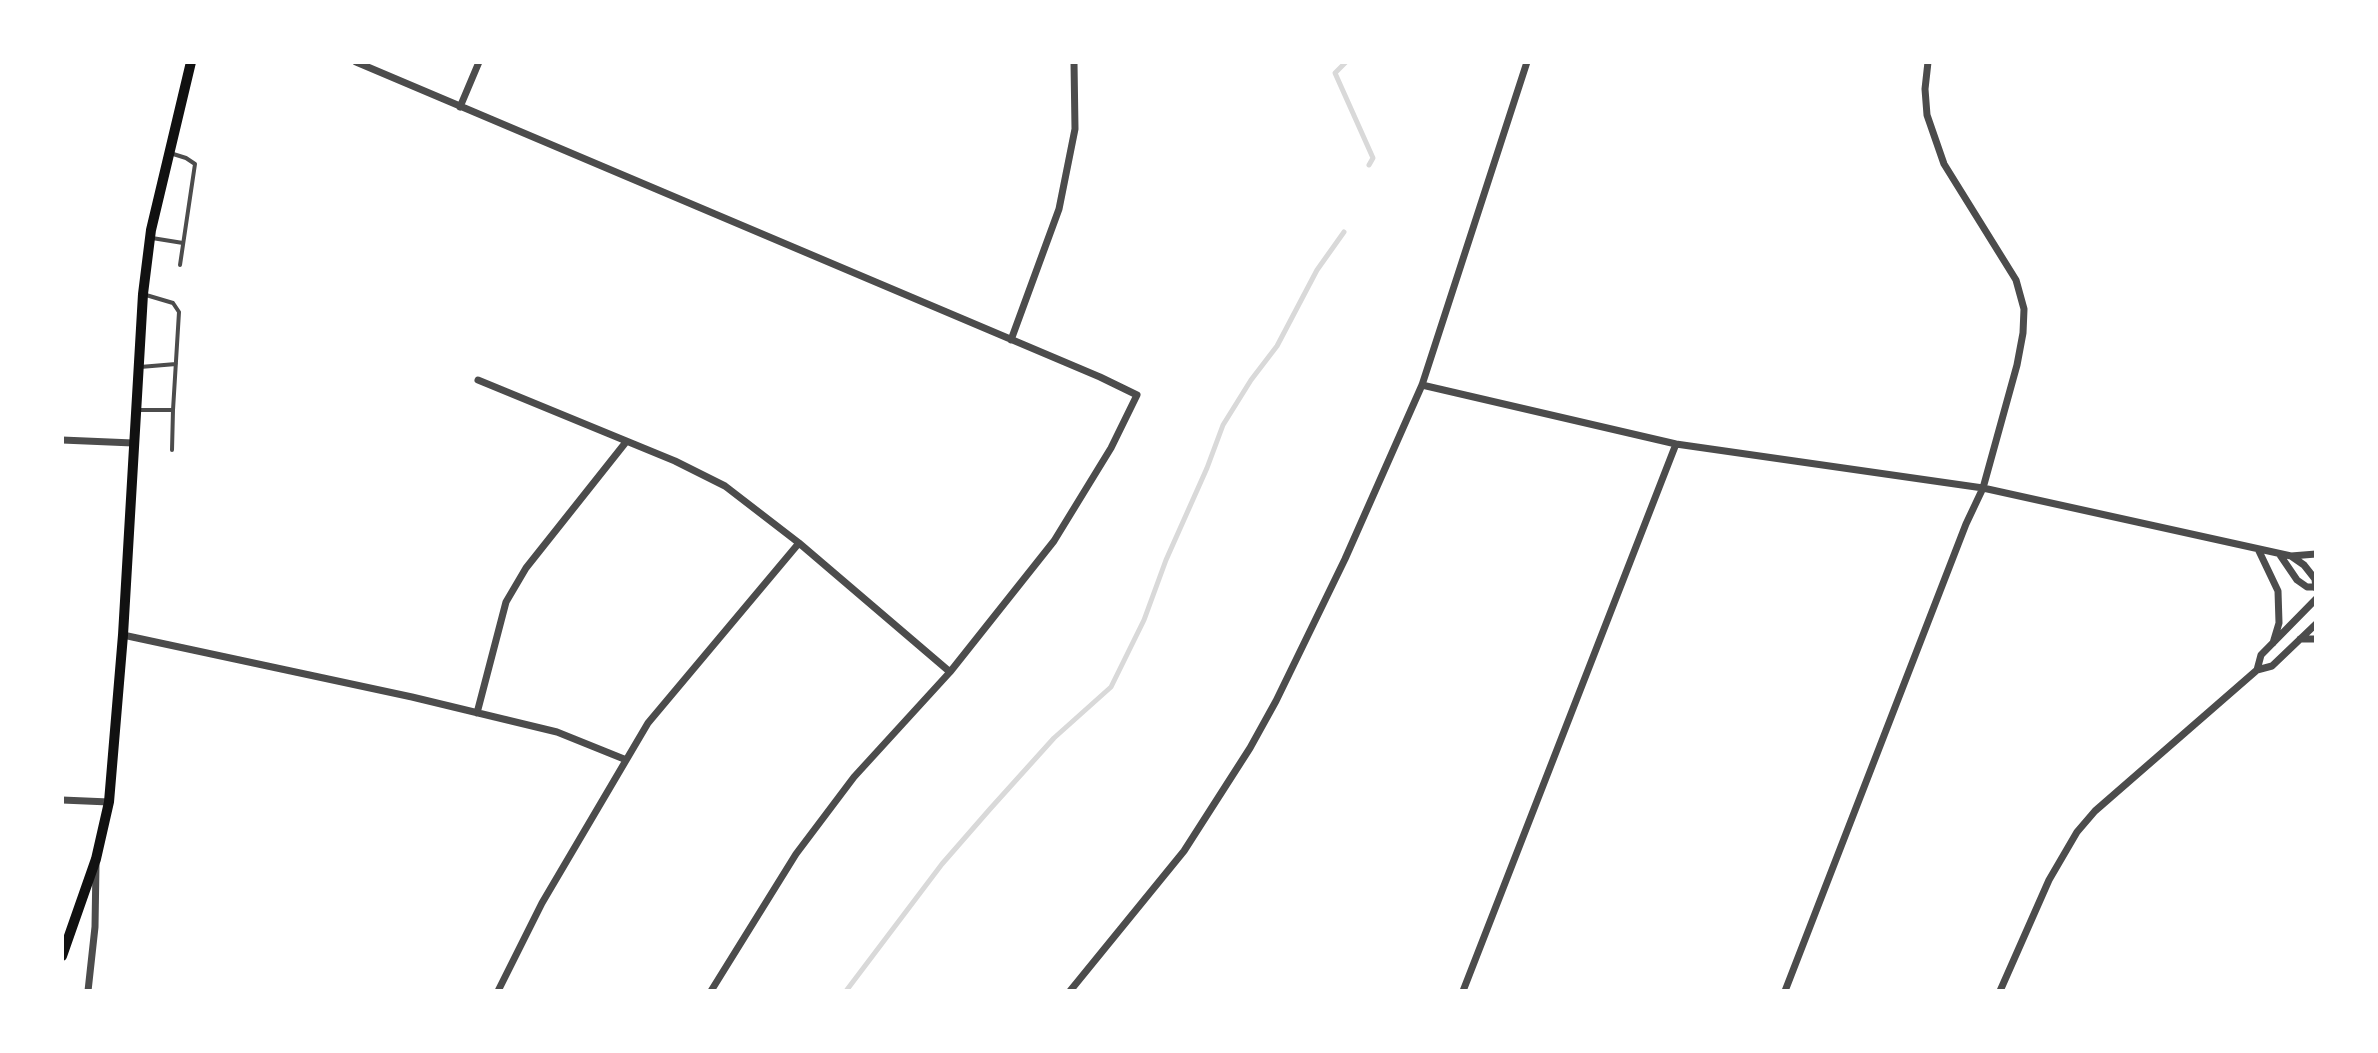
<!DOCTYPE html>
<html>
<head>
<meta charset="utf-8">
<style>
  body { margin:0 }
  #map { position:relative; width:2378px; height:1053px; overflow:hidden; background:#fff; font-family:Barlow,sans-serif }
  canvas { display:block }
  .frame { position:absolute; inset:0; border:64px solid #fff; pointer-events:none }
</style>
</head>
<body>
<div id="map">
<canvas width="2378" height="1053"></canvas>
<div class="frame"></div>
</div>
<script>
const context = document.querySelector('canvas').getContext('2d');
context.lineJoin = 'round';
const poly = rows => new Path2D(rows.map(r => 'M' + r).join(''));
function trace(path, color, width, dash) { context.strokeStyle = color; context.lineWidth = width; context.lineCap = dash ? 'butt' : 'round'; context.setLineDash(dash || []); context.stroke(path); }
trace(poly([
  [1346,62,1335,73,1373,158,1369,165],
  [846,991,942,864,990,809,1054,738,1111,687,1144,620,1166,560,1207,468,1223,425,1251,380,1277,346,1317,270,1344,232]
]), '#d9d9d9', 5);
trace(poly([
  [170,153,186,158,195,164,180,265],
  [152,238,183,243],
  [140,367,176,364],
  [136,410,173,410,179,312,173,303,146,295],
  [172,450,173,410]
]), '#4c4c4c', 4);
trace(poly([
  [356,62,1100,377,1137,395,1111,448,1054,541,950,672,854,777,796,854,711,991],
  [460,107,479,62],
  [1011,340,1059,209,1075,129,1074,62],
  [478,380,675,461,725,486,799,543,950,672],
  [1422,385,1676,444,1983,488,2291,556,2304,565,2315,579,2316,588],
  [62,440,133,443],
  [2258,549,2278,591,2279,623,2273,643],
  [2280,555,2297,580,2307,587,2315,587],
  [2291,556,2316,554],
  [123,635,412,697,557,732,624,759],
  [2300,639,2316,639],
  [2257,670,2261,655,2316,599],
  [477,713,506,602,526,568,626,442],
  [62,800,109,802],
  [88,991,95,927,96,865],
  [498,991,542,903,648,723,799,543],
  [1070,991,1184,851,1250,748,1276,701,1345,559,1422,385,1527,62],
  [1463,991,1676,444],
  [1785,991,1966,524,1983,488,2017,365,2023,333,2024,309,2016,280,1944,164,1927,115,1925,89,1928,62],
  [2000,991,2049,880,2077,832,2095,811,2257,670,2272,666,2316,624]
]), '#4c4c4c', 7);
trace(poly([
  [62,956,96,859,109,802,123,635,143,294,151,230,191,62]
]), '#111', 10);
</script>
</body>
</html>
